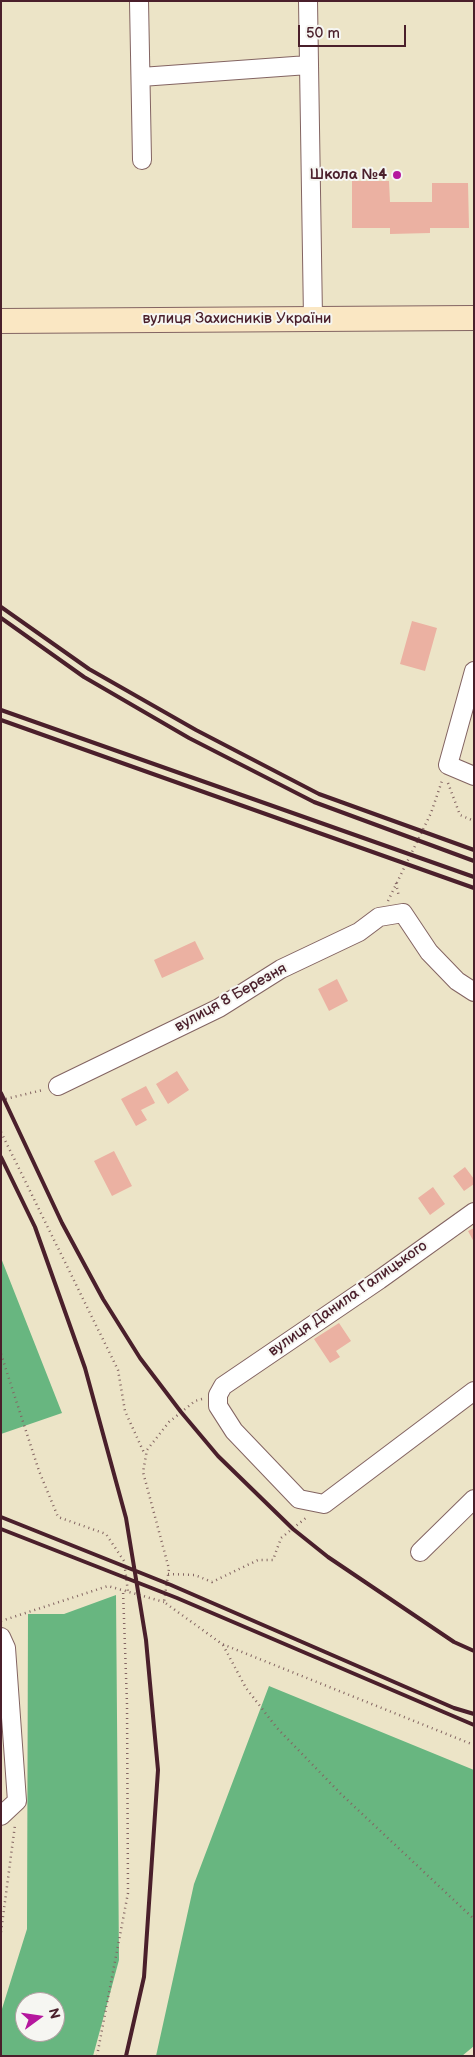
<!DOCTYPE html>
<html>
<head>
<meta charset="utf-8">
<style>
  body { margin:0 }
  #map { position:relative; width:475px; height:2057px; overflow:hidden; background:#ece4c7; font-family:"Balsamiq Sans",sans-serif }
  canvas { display:block }
  .frame { position:absolute; inset:0; border:2px solid #4a1f2b; pointer-events:none }
  .north { position:absolute; left:15px; top:1992px; width:50px; height:50px; box-sizing:border-box; background:#f6f6f2; border:1px solid #b1a0a2; border-radius:50%; rotate:76deg; font-size:14px; font-weight:700; line-height:20px; text-align:center; color:#4a1f2b }
  .north::after { content:''; display:block; margin:auto; width:18px; height:22px; background:#b5179e; clip-path:polygon(50% 0,100% 100%,50% 72%,0 100%) }
  .scale { position:absolute; left:298px; top:25px; width:108px; height:22px; box-sizing:border-box; border:2px solid #4a1f2b; border-top:0; padding-left:6px; font-size:15px; line-height:18px; white-space:nowrap; color:#4a1f2b; -webkit-text-stroke:4px #f6f6f2; paint-order:stroke }
</style>
</head>
<body>
<div id="map">
<canvas width="475" height="2057"></canvas>
<div class="frame"></div>
<div class="north">N</div>
<div class="scale">50 m</div>
</div>
<script>
const context = document.querySelector('canvas').getContext('2d');
context.lineJoin = 'round';
function paint(path, color) { context.fillStyle = color; context.fill(path, 'evenodd'); }
const poly = rows => new Path2D(rows.map(r => 'M' + r).join(''));
function trace(path, color, width, dash) { context.strokeStyle = color; context.lineWidth = width; context.lineCap = dash ? 'butt' : 'round'; context.setLineDash(dash || []); context.stroke(path); }
function drawText(font, color, halo, rows, align = 'center') {
  context.font = font + ' "Balsamiq Sans",sans-serif'; context.lineWidth = 4; context.setLineDash([]); context.textBaseline = 'middle'; context.strokeStyle = halo; context.fillStyle = color; for (const [text, x, y, turn = 0] of rows) {
    context.save(); context.translate(x, y); context.rotate((+turn || 0) * Math.PI / 180); context.textAlign = isNaN(turn) ? turn : align; if (halo) context.strokeText(text, 0, 0); context.fillText(text, 0, 0); context.restore();
  }
}
paint(poly([
  [1,1258,62,1413,1,1434],
  [116,1595,119,1960,93,2056,1,2056,1,2012,27,1929,28,1614,64,1614],
  [25,2002,55,2002,55,2032,25,2032],
  [269,1686,474,1770,474,2046,462,2056,156,2056,194,1884]
]), '#68b680');
paint(poly([
  [352,181,389,181,390,202,432,202,432,183,468,183,469,228,430,228,430,233,390,234,390,228,352,228],
  [412,621,437,628,425,671,400,664],
  [195,941,204,959,162,978,154,960],
  [337,979,348,1001,329,1011,318,989],
  [177,1071,189,1090,168,1104,156,1084],
  [146,1086,155,1103,141,1110,147,1120,136,1126,121,1099],
  [114,1151,132,1186,112,1196,94,1161],
  [465,1167,474,1179,474,1184,464,1191,453,1176],
  [433,1187,445,1204,430,1215,418,1198],
  [474,1228,474,1242,468,1231],
  [339,1323,351,1341,336,1351,340,1357,330,1363,314,1339]
]), '#ebb1a2');
const street = poly([
  [139,1,142,160],
  [308,1,313,318],
  [141,77,308,65],
  [474,671,448,765,474,776],
  [58,1086,219,1008,281,969,359,932,379,917,403,913,429,952,457,981,474,992],
  [474,1212,379,1280,223,1386,218,1395,218,1406,234,1431,299,1499,324,1504,474,1391],
  [420,1552,474,1499],
  [1,1637,6,1648,17,1801,1,1816]
]);
const secondary = poly([
  [1,321,474,318]
]);
trace(street, '#836462', 20);
trace(secondary, '#836462', 26);
trace(poly([
  [448,783,460,815,474,821],
  [396,883,399,897],
  [388,901,431,813,443,778],
  [1,1100,43,1090],
  [1,1132,118,1370,125,1411,145,1455],
  [1,1354,39,1471,58,1517,106,1534,124,1561,128,1592],
  [202,1399,195,1401,169,1422,147,1450,143,1472,169,1569,164,1602,222,1644,474,1745],
  [168,1574,195,1575,212,1582,258,1560,273,1560,281,1538,307,1517],
  [1,1621,108,1586,164,1602],
  [223,1645,246,1688,277,1728,341,1794,474,1919],
  [1,1932,15,1825],
  [97,2056,128,1893,127,1704,123,1590]
]), '#836462', 2.5, [1, 4]);
trace(street, '#fff', 18);
trace(secondary, '#fae7c3', 24);
trace(poly([
  [1,607,89,669,196,730,319,794,474,850],
  [1,618,84,677,189,738,314,802,474,861],
  [1,710,474,877],
  [1,720,474,888],
  [1,1093,62,1223,103,1299,140,1358,181,1412,218,1456,293,1529,328,1557,454,1642,474,1651],
  [1,1157,35,1227,85,1368,126,1518,146,1640,158,1770,144,1977,126,2056],
  [1,1517,171,1585,454,1708,474,1714],
  [1,1529,177,1598,474,1725]
]), '#4a1f2b', 4);
for (const [x, y, r, color] of [
  [397,175,5,"#b5179e"]
]) { const dot = new Path2D(); dot.arc(x, y, r, 0, 2 * Math.PI); context.fillStyle = color; context.fill(dot); trace(dot, '#f6f6f2', 2); }
drawText('bold 15px', '#4a1f2b', '#f6f6f2', [
  ["Школа №4",387,175]
], 'right');
drawText('15px', '#4a1f2b', '#f6f6f2', [
  ["вулиця Захисників України",237,319],
  ["вулиця 8 Березня",231,998,-29],
  ["вулиця Данила Галицького",348,1299,-35]
]);
</script>
</body>
</html>
